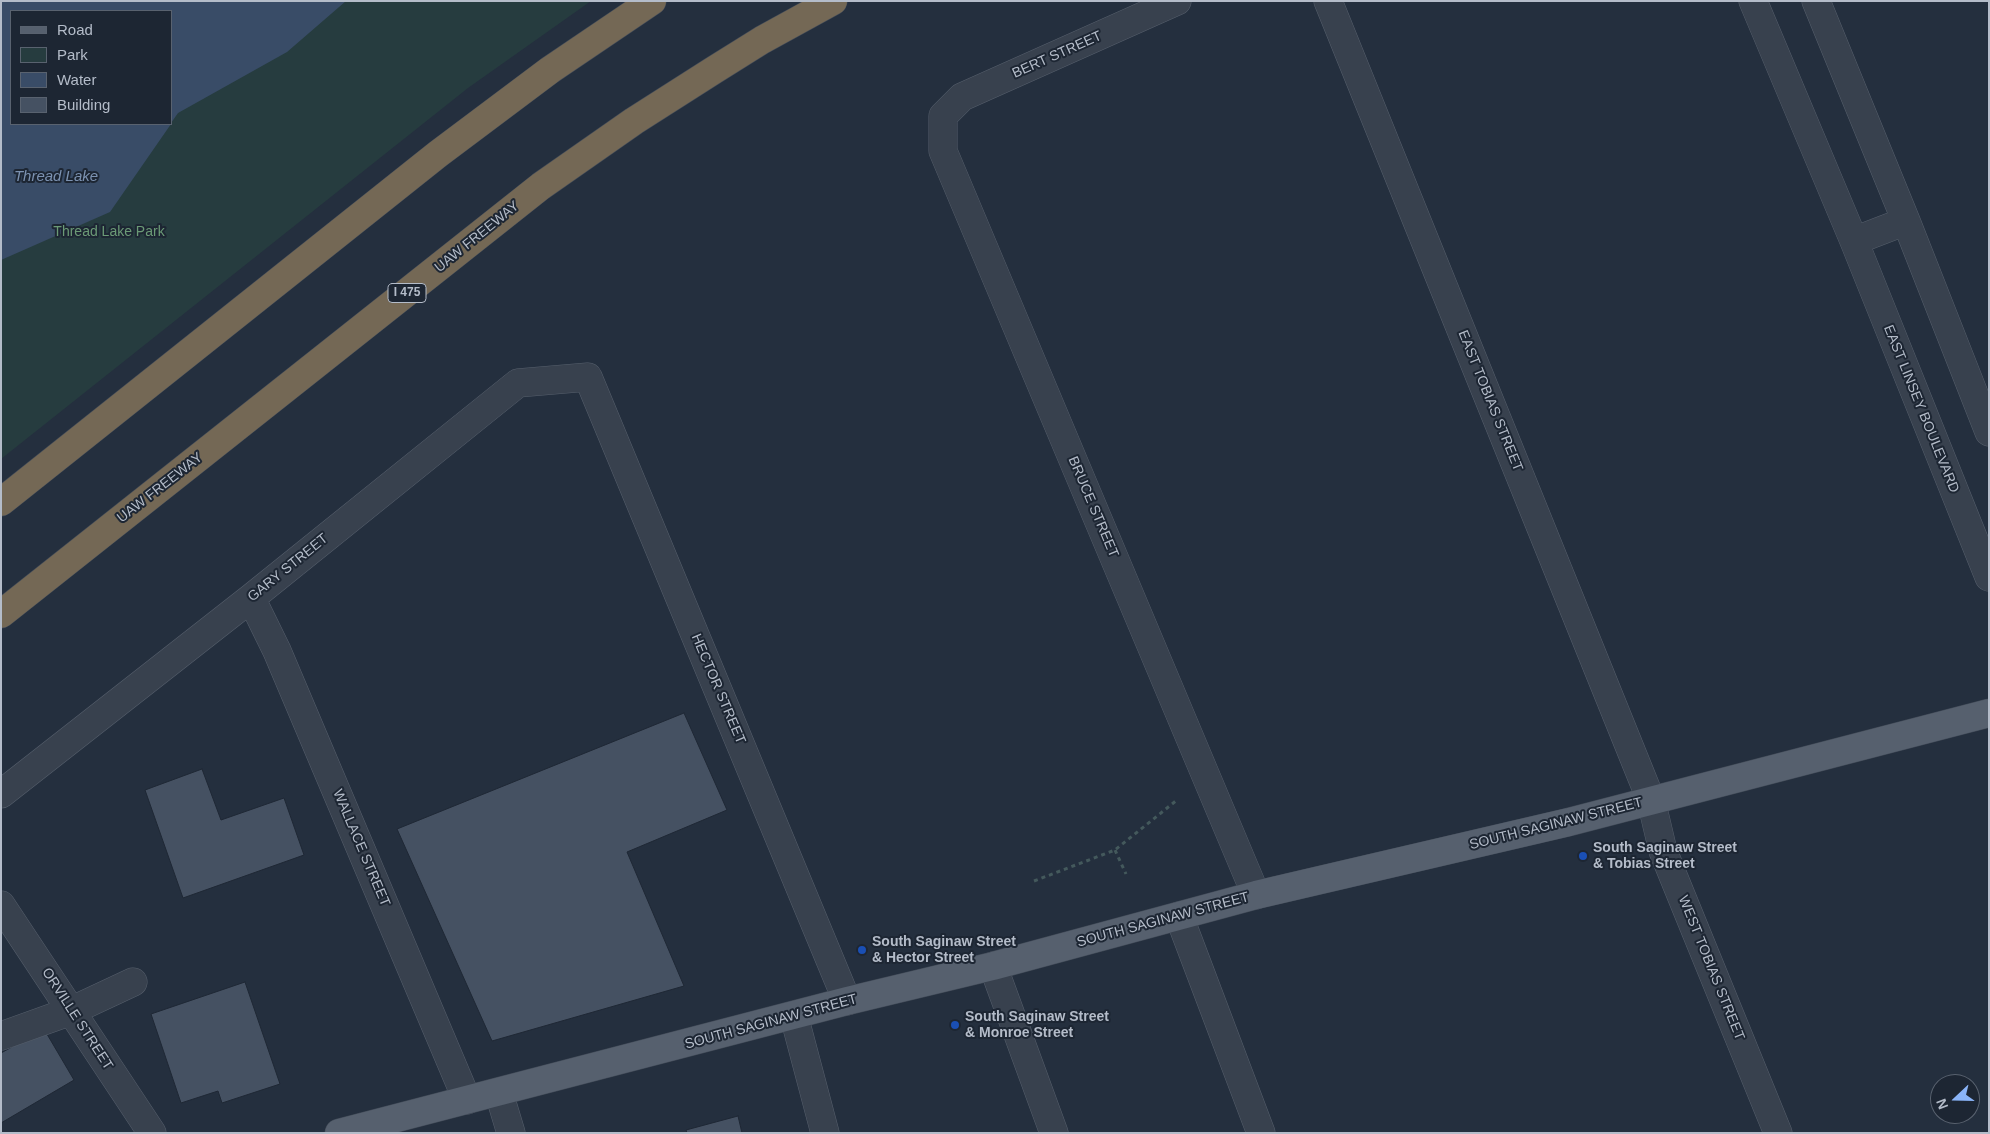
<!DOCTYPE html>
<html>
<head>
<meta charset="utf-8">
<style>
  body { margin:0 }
  #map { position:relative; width:1990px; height:1134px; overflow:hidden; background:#242f3e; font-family:Helvetica,sans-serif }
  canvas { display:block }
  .frame { position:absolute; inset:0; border:2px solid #b4bcc9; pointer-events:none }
  .legend { position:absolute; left:10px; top:10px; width:162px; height:115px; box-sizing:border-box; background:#1d2633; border:1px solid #59626f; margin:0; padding:6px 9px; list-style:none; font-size:15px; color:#b4bcc9 }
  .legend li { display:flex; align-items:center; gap:10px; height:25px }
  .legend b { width:25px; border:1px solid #59626f }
  .north { position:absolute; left:1930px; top:1074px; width:50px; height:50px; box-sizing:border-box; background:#1d2633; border:1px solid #59626f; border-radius:50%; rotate:249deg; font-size:14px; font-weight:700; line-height:20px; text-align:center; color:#b4bcc9 }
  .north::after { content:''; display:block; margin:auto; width:18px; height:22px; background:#8ab4f8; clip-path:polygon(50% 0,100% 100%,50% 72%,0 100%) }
</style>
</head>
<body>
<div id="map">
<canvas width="1990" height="1134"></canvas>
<div class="frame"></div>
<ul class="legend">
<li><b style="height:6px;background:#56606e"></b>Road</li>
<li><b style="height:14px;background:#263c3f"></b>Park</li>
<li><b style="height:14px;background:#394c67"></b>Water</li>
<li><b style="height:14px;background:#455162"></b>Building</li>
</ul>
<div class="north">N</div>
</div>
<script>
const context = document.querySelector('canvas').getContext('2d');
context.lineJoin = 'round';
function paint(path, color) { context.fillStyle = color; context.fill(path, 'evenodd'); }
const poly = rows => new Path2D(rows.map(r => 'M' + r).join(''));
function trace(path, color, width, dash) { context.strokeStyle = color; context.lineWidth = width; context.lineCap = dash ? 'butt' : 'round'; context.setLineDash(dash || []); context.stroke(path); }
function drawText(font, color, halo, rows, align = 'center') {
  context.font = font + ' Helvetica,sans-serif'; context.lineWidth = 4; context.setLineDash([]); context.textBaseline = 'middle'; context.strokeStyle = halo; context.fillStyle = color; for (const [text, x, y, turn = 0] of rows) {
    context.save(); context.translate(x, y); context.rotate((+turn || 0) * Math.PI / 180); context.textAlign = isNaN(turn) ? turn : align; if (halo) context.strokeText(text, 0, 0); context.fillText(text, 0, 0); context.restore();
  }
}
paint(poly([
  [1,1,591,1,468,88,1,459],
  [11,11,171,11,171,124,11,124]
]), '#263c3f');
paint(poly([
  [1,1,346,1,287,52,178,113,171,123,171,11,11,11,11,124,171,124,110,212,1,260]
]), '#394c67');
const building = poly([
  [684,713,727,810,627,852,684,986,492,1041,397,829,684,713],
  [202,769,221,820,284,798,304,855,183,898,145,790,202,769],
  [245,982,280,1084,222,1103,218,1091,181,1103,151,1014,245,982],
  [44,1029,74,1080,1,1123,1,1053,44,1029],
  [738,1116,742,1133,687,1133,686,1130,738,1116]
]);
paint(building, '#455162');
trace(building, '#1f2835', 1);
const minor = poly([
  [1177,1,962,97,943,116,943,151,1256,895],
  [1328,1,1651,800,1663,851,1778,1133],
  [1753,1,1854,241,1989,577],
  [1816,1,1906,221,1989,432],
  [1854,241,1906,221],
  [251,598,277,651,467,1100],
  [1,794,251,598,518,383,588,377,847,1001],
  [1,905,152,1133],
  [1179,916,1261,1133],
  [993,966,1054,1133],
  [794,1016,825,1133],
  [1,1036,71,1011,133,982],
  [499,1093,511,1133]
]);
const major = poly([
  [339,1133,847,1001,993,966,1256,895,1569,822,1989,713]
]);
const highway = poly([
  [1,502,438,154,550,70,652,1],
  [1,614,541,186,634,121,714,70,762,40,833,1]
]);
trace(minor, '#565f6c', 29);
trace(major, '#414a57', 29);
trace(highway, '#434c59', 29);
trace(poly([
  [1115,850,1126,874],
  [1034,881,1115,850,1177,800]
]), '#44595c', 3, [4, 4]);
trace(minor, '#38414e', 28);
trace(major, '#56606e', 28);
trace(highway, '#746855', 28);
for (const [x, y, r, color] of [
  [1583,856,5,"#1a4fb4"],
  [862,950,5,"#1a4fb4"],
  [955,1025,5,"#1a4fb4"]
]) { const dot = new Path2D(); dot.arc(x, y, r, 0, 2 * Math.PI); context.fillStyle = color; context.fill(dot); trace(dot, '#1d2633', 2); }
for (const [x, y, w] of [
  [407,293,38]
]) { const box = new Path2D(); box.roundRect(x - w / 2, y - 9.5, w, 19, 4); context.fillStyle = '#1d2633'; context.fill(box); trace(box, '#b4bcc9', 1); }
drawText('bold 12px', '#b4bcc9', null, [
  ["I 475",407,293]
]);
drawText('14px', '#b4bcc9', '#1d2633', [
  ["BERT STREET",1057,55,-24],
  ["UAW FREEWAY",477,237,-39],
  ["EAST TOBIAS STREET",1490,401,68],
  ["EAST LINSEY BOULEVARD",1921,409,68],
  ["UAW FREEWAY",160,488,-38],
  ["BRUCE STREET",1093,507,67],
  ["GARY STREET",288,568,-39],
  ["HECTOR STREET",718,689,67],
  ["SOUTH SAGINAW STREET",1556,824,-14],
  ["WALLACE STREET",361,848,67],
  ["SOUTH SAGINAW STREET",1163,920,-15],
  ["WEST TOBIAS STREET",1711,968,68],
  ["ORVILLE STREET",77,1019,57],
  ["SOUTH SAGINAW STREET",771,1022,-15]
]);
drawText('14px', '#6b9a76', '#1d2633', [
  ["Thread Lake Park",109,232]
]);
drawText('bold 14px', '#b4bcc9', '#1d2633', [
  ["South Saginaw Street",1593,848],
  ["& Tobias Street",1593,864],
  ["South Saginaw Street",872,942],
  ["& Hector Street",872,958],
  ["South Saginaw Street",965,1017],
  ["& Monroe Street",965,1033]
], 'left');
drawText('italic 15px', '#7c92b1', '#1d2633', [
  ["Thread Lake",56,177]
]);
</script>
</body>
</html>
